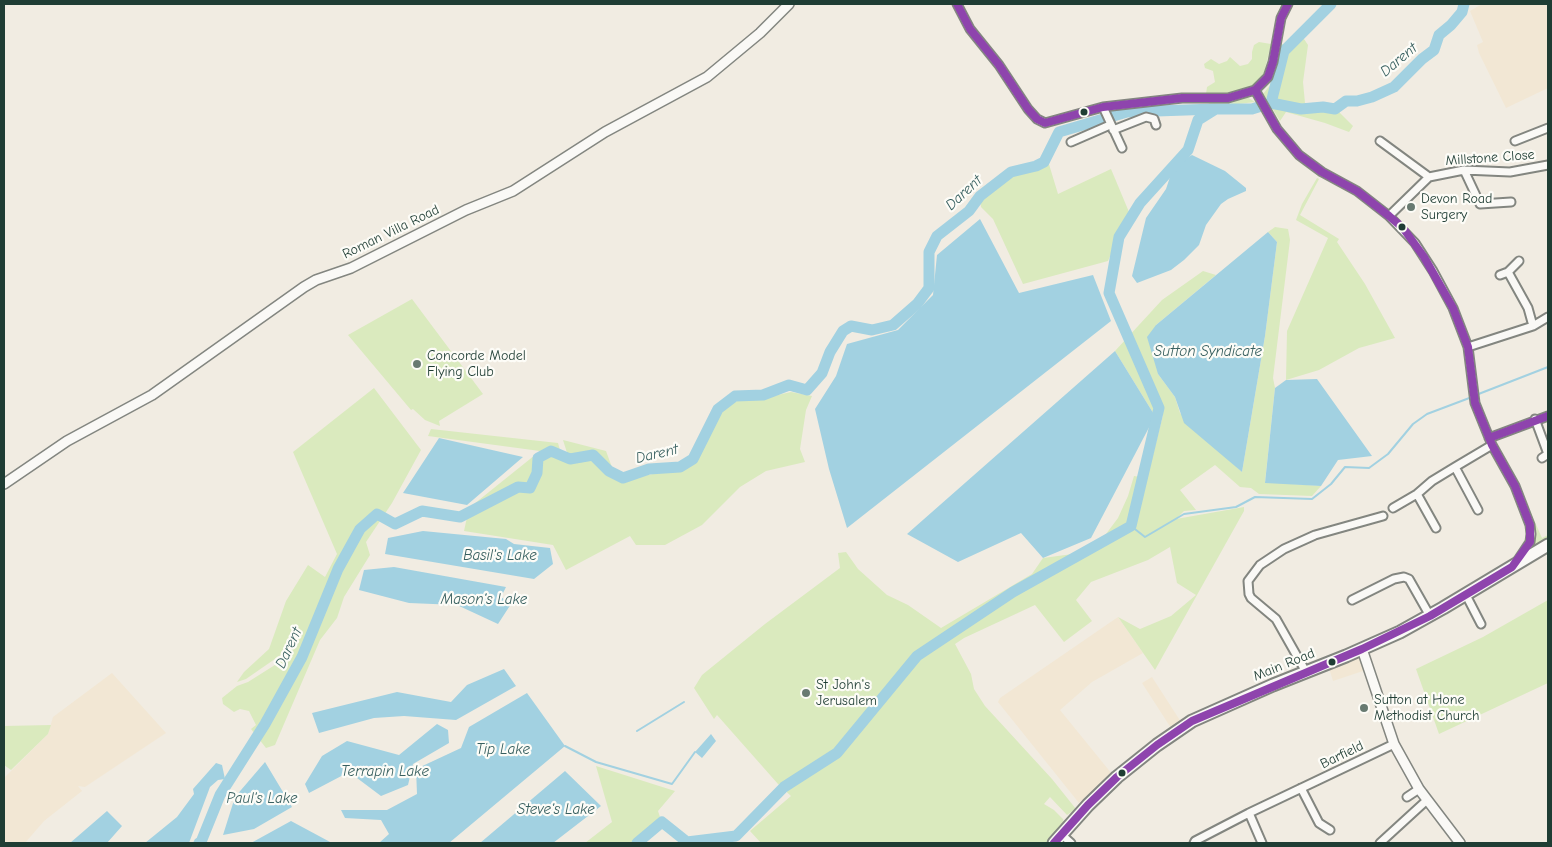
<!DOCTYPE html>
<html>
<head>
<meta charset="utf-8">
<style>
  body { margin:0 }
  #map { position:relative; width:1552px; height:847px; overflow:hidden; background:#f1ece2; font-family:"Comic Neue",sans-serif }
  canvas { display:block }
  .frame { position:absolute; inset:0; border:5px solid #1f3d34; pointer-events:none }
</style>
</head>
<body>
<div id="map">
<canvas width="1552" height="847"></canvas>
<div class="frame"></div>
</div>
<script>
const context = document.querySelector('canvas').getContext('2d');
context.lineJoin = 'round';
function paint(path, color) { context.fillStyle = color; context.fill(path, 'evenodd'); }
const poly = rows => new Path2D(rows.map(r => 'M' + r).join(''));
function trace(path, color, width, dash) { context.strokeStyle = color; context.lineWidth = width; context.lineCap = dash ? 'butt' : 'round'; context.setLineDash(dash || []); context.stroke(path); }
function drawText(font, color, halo, rows, align = 'center') {
  context.font = font + ' "Comic Neue",sans-serif'; context.lineWidth = 4.5; context.setLineDash([]); context.textBaseline = 'middle'; context.strokeStyle = halo; context.fillStyle = color; for (const [text, x, y, turn = 0] of rows) {
    context.save(); context.translate(x, y); context.rotate((+turn || 0) * Math.PI / 180); context.textAlign = isNaN(turn) ? turn : align; if (halo) context.strokeText(text, 0, 0); context.fillText(text, 0, 0); context.restore();
  }
}
paint(poly([
  [1482,4,1548,4,1548,88,1506,108,1479,53,1477,45,1483,42,1470,11],
  [1118,617,1143,653,1092,682,1060,710,1112,774,1079,803,998,702,1000,698],
  [1360,657,1366,670,1333,681,1329,668],
  [112,673,166,733,85,787,78,786,82,791,44,821,25,843,4,843,4,778,48,734,53,717],
  [1152,677,1181,722,1171,728,1142,683]
]), '#f2e7d4');
paint(poly([
  [1302,36,1308,45,1303,82,1305,103,1332,105,1353,126,1349,132,1325,123,1286,112,1280,121,1272,108,1276,106,1277,95,1275,93,1266,98,1263,94,1271,84,1280,52,1280,44,1290,45],
  [1259,42,1271,44,1264,73,1254,85,1244,90,1230,93,1206,94,1207,87,1215,82,1213,71,1205,68,1204,64,1211,59,1219,64,1227,61,1230,57,1240,66,1248,64,1252,59,1252,52,1254,45],
  [1247,97,1255,102,1223,106,1209,105,1208,101,1231,100],
  [1048,161,1058,194,1111,169,1129,212,1108,261,1023,284,993,219,981,207,980,200,1011,175,1032,170],
  [1317,178,1319,179,1300,215,1339,239,1337,242,1365,284,1395,338,1359,348,1319,370,1286,380,1287,331,1328,238,1296,220,1302,204],
  [1275,227,1288,229,1290,240,1273,378,1275,388,1265,482,1321,486,1312,496,1259,494,1251,488,1240,487,1215,465,1180,490,1196,510,1184,511,1176,519,1244,507,1244,511,1155,670,1118,617,1140,629,1171,616,1196,595,1177,583,1170,547,1148,560,1091,582,1076,600,1092,621,1064,642,1035,605,964,638,955,644,971,674,974,689,985,706,1052,779,1076,809,1067,815,1050,797,1044,804,1054,810,1063,819,1064,822,1046,843,761,843,750,831,791,796,778,784,717,715,714,719,694,688,702,675,765,624,840,568,838,553,846,552,858,569,887,595,908,605,941,628,1032,574,1043,558,1080,553,1103,538,1118,518,1128,496,1134,476,1147,478,1163,415,1155,416,1115,351,1162,300,1203,271,1216,275,1156,325,1158,374,1175,397,1180,413,1242,472,1265,336,1277,242,1268,232],
  [412,299,483,394,439,421,440,426,425,420,413,409,411,410,348,335],
  [374,388,421,450,392,503,366,542,370,555,344,597,337,618,320,640,275,745,266,748,251,729,256,725,249,711,240,709,234,712,223,704,222,698,237,686,248,682,286,658,301,635,295,632,285,652,246,679,237,682,244,672,269,649,286,601,308,565,325,577,337,554,293,452],
  [791,392,812,396,806,410,800,449,805,462,766,471,740,487,702,525,665,545,636,545,630,536,566,570,553,545,464,531,469,508,540,451,428,436,431,429,558,443,562,457,569,459,563,440,606,451,617,481,683,468,700,454,722,409,739,400,760,399],
  [1527,504,1542,538,1548,535,1548,540,1524,555,1532,547,1533,541],
  [1548,600,1548,683,1439,734,1416,669,1483,637],
  [51,725,48,734,11,770,4,765,4,726],
  [596,766,675,791,658,811,663,826,642,843,585,843,612,822]
]), '#daeabe');
paint(poly([
  [1192,155,1225,171,1246,188,1246,191,1228,199,1221,204,1206,225,1199,245,1184,260,1171,270,1137,283,1132,276,1146,218,1166,189,1171,174,1185,159],
  [980,219,1019,293,1093,275,1111,321,847,528,829,469,815,409,836,376,847,344,898,330,933,295,937,255],
  [1268,232,1277,242,1265,336,1242,472,1184,423,1175,397,1158,374,1147,337,1156,325],
  [1115,351,1155,416,1091,538,1043,558,1021,533,958,562,907,534],
  [1317,379,1372,456,1338,460,1321,486,1265,483,1275,388,1286,380],
  [439,438,523,457,467,505,403,493],
  [423,531,506,539,514,544,550,548,553,564,534,579,385,554,388,538],
  [394,567,506,587,501,597,511,604,498,624,457,605,409,603,359,590,364,570],
  [504,669,516,686,456,720,404,716,374,718,319,733,312,713,397,692,451,702,467,685],
  [527,693,565,746,449,843,379,843,389,834,381,820,345,818,341,810,387,810,417,794,416,769,461,748,469,727],
  [437,724,448,730,449,743,413,764,408,785,381,796,349,772,309,793,305,784,322,756,347,741,399,755],
  [711,734,716,741,702,758,695,752],
  [265,762,292,807,254,829,223,835,235,797],
  [216,763,222,765,225,779,218,780,210,787,189,843,145,843,177,817,194,794,193,789],
  [565,771,601,806,553,843,480,843],
  [107,811,122,826,107,843,70,843],
  [291,821,332,843,333,843,251,843]
]), '#a2d1e1');
trace(poly([
  [1476,395,1548,367],
  [1131,526,1145,537,1184,514,1236,507,1255,497,1312,499,1331,484,1345,467,1369,468,1388,454,1413,424,1427,414,1472,397],
  [637,731,684,702],
  [565,746,596,762,672,784,695,752]
]), '#a2d1e1', 2);
trace(poly([
  [1271,103,1284,51,1331,4],
  [199,843,201,842,220,795,265,724,302,657,338,569,360,529,377,514,395,524,422,511,460,517,518,487,530,488,537,473,538,458,551,451,570,459,593,455,609,471,623,478,649,469,680,467,693,459,718,409,735,396,763,395,789,385,807,390,822,373,830,352,843,331,851,326,872,330,893,325,917,304,929,288,929,252,937,236,969,211,980,196,1011,172,1036,166,1044,162,1059,132,1127,112,1215,109,1252,109,1271,103,1301,109,1323,107,1335,109,1346,101,1357,101,1372,97,1394,87,1422,59,1434,50,1439,35,1451,25,1462,12,1464,4],
  [637,843,662,822,687,842,736,836,784,787,837,753,917,656,1013,592,1131,526,1159,408,1109,293,1119,237,1140,203,1188,150,1198,120,1214,110]
]), '#a2d1e1', 11);
const minor = poly([
  [957,4,970,29,999,65,1028,109,1037,119,1045,123,1103,107,1182,98,1228,98,1255,90,1268,77,1273,62,1281,18,1288,4],
  [1255,90,1277,129,1299,155,1322,172,1357,191,1389,216,1415,243,1433,271,1453,308,1468,347,1475,403,1492,445,1515,486,1530,525,1531,534,1530,542,1518,560],
  [1103,107,1122,148],
  [1113,130,1146,117,1154,119,1156,125],
  [1380,141,1429,177],
  [1515,141,1548,128],
  [1071,142,1110,125],
  [1464,170,1480,204,1511,202],
  [1389,216,1429,177,1464,170,1510,172,1548,165],
  [1508,272,1528,308,1533,326],
  [1500,275,1508,272,1519,261],
  [1468,347,1533,326,1548,317],
  [1535,419,1548,454,1542,458],
  [1489,438,1548,416],
  [1455,467,1478,510],
  [1417,494,1436,528],
  [1393,508,1417,494,1432,481,1455,467,1492,445],
  [1466,595,1481,624],
  [1352,600,1394,579,1404,577,1409,579,1430,616],
  [1306,672,1276,619,1251,598,1249,594,1248,581,1260,565,1284,549,1315,535,1383,516],
  [1301,788,1319,823,1330,830],
  [1407,797,1419,789],
  [1249,813,1262,843],
  [1061,834,1071,843],
  [1194,843,1195,841,1249,813,1394,744],
  [1380,843,1427,800]
]);
const tertiary = poly([
  [4,484,67,441,152,395,304,287,316,280,351,268,466,210,513,191,605,132,707,77,760,33,789,4],
  [1362,649,1394,744,1419,789,1460,843]
]);
const primary = poly([
  [1054,843,1088,805,1117,777,1157,745,1192,721,1273,685,1346,656,1400,632,1443,608,1548,545]
]);
trace(minor, '#838680', 11);
trace(tertiary, '#838680', 12);
trace(primary, '#838680', 15);
trace(minor, '#faf9f6', 7);
trace(tertiary, '#faf9f6', 9);
trace(primary, '#faf9f6', 11);
trace(poly([
  [957,4,970,29,999,65,1028,109,1037,119,1045,123,1103,107,1182,98,1228,98,1255,90,1268,77,1273,62,1281,18,1288,4],
  [1489,438,1548,416],
  [1054,843,1088,805,1117,777,1157,745,1192,721,1362,649,1430,616,1512,567,1530,542,1530,525,1515,486,1492,445,1475,403,1468,347,1453,308,1424,257,1403,228,1389,216,1357,191,1322,172,1299,155,1277,129,1255,90]
]), '#8e44ad', 8);
for (const [x, y, r, color] of [
  [1084,112,4.5,"#1f3d34"],
  [1411,207,5,"#687a71"],
  [1402,227,4.5,"#1f3d34"],
  [417,364,5,"#687a71"],
  [1332,662,4.5,"#1f3d34"],
  [806,693,5,"#687a71"],
  [1364,708,5,"#687a71"],
  [1122,773,4.5,"#1f3d34"]
]) { const dot = new Path2D(); dot.arc(x, y, r, 0, 2 * Math.PI); context.fillStyle = color; context.fill(dot); trace(dot, '#fdfcf7', 2); }
drawText('14px', '#1f3d34', '#fdfcf7', [
  ["Millstone Close",1490,158,-4],
  ["Roman Villa Road",391,232,-26],
  ["Main Road",1284,665,-22],
  ["Barfield",1342,755,-26]
]);
drawText('14px', '#1f3d34', '#fdfcf7', [
  ["Devon Road",1421,199],
  ["Surgery",1421,215],
  ["Concorde Model",427,356],
  ["Flying Club",427,372],
  ["St John's",816,685],
  ["Jerusalem",816,701],
  ["Sutton at Hone",1374,700],
  ["Methodist Church",1374,716]
], 'left');
drawText('italic 15px', '#375f5f', '#fdfcf7', [
  ["Darent",1399,60,-40],
  ["Darent",964,193,-43],
  ["Sutton Syndicate",1208,352],
  ["Darent",657,454,-13],
  ["Basil's Lake",500,556],
  ["Mason's Lake",484,600],
  ["Darent",289,648,-65],
  ["Tip Lake",503,750],
  ["Terrapin Lake",385,772],
  ["Paul's Lake",262,799],
  ["Steve's Lake",556,810]
]);
</script>
</body>
</html>
